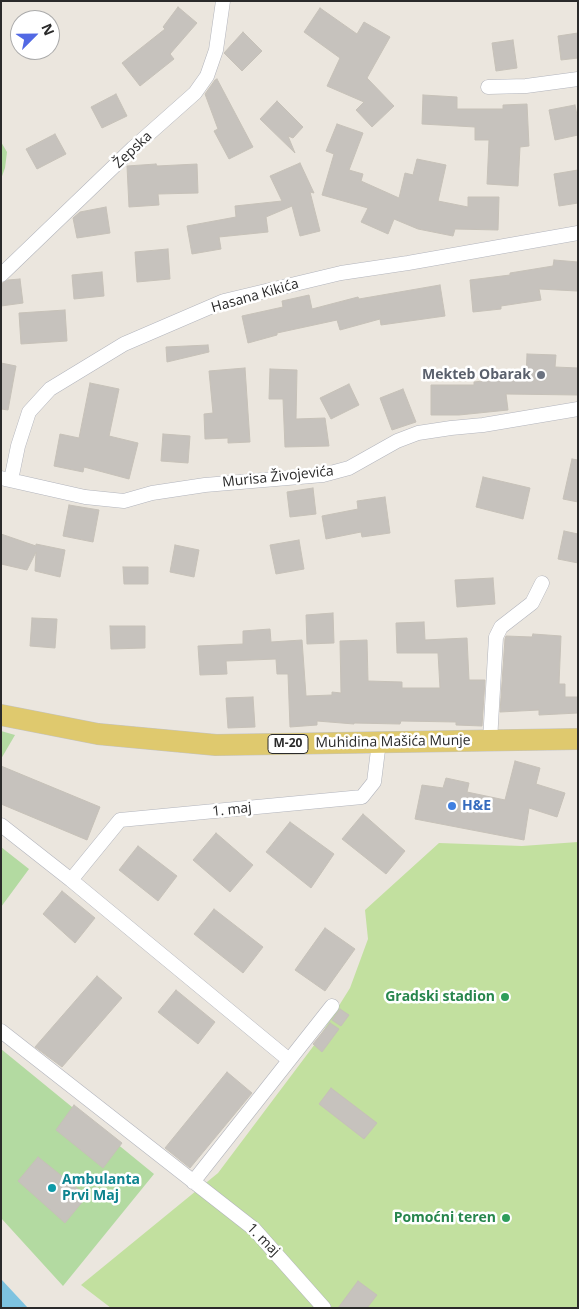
<!DOCTYPE html>
<html>
<head>
<meta charset="utf-8">
<style>
  body { margin:0 }
  #map { position:relative; width:579px; height:1309px; overflow:hidden; background:#ebe6de; font-family:"Open Sans",sans-serif }
  canvas { display:block }
  .frame { position:absolute; inset:0; border:2px solid #2a2a2a; pointer-events:none }
  .north { position:absolute; left:10px; top:10px; width:50px; height:50px; box-sizing:border-box; background:#fff; border:1px solid #aaa; border-radius:50%; rotate:67deg; font-size:14px; font-weight:700; line-height:20px; text-align:center; color:#2a2a2a }
  .north::after { content:''; display:block; margin:auto; width:18px; height:22px; background:#5269e4; clip-path:polygon(50% 0,100% 100%,50% 72%,0 100%) }
</style>
</head>
<body>
<div id="map">
<canvas width="579" height="1309"></canvas>
<div class="frame"></div>
<div class="north">N</div>
</div>
<script>
const context = document.querySelector('canvas').getContext('2d');
context.lineJoin = 'round';
function paint(path, color) { context.fillStyle = color; context.fill(path, 'evenodd'); }
const poly = rows => new Path2D(rows.map(r => 'M' + r).join(''));
function trace(path, color, width, dash) { context.strokeStyle = color; context.lineWidth = width; context.lineCap = dash ? 'butt' : 'round'; context.setLineDash(dash || []); context.stroke(path); }
function drawText(font, color, halo, rows, align = 'center') {
  context.font = font + ' "Open Sans",sans-serif'; context.lineWidth = 5; context.setLineDash([]); context.textBaseline = 'middle'; context.strokeStyle = halo; context.fillStyle = color; for (const [text, x, y, turn = 0] of rows) {
    context.save(); context.translate(x, y); context.rotate((+turn || 0) * Math.PI / 180); context.textAlign = isNaN(turn) ? turn : align; if (halo) context.strokeText(text, 0, 0); context.fillText(text, 0, 0); context.restore();
  }
}
paint(poly([
  [1,142,7,152,5,168,1,179],
  [1,731,15,735,1,759],
  [1,847,29,869,1,907],
  [1,1049,154,1174,63,1286,1,1218]
]), '#b3daa1');
paint(poly([
  [578,842,578,1308,111,1308,81,1285,218,1173,315,1044,350,988,368,939,365,910,439,843,522,846]
]), '#c2e09f');
paint(poly([
  [1,1279,28,1308,1,1308]
]), '#7ec3e0');
const building = poly([
  [178,7,197,23,170,54,174,59,140,86,122,63,165,29,163,27,178,7],
  [320,8,357,34,364,22,390,37,367,78,394,106,372,127,356,110,364,102,327,86,340,58,304,32,320,8],
  [243,32,262,51,242,71,224,53,243,32],
  [578,33,578,58,561,60,558,36,578,33],
  [513,40,517,68,496,71,492,43,513,40],
  [217,79,253,147,229,159,214,131,218,129,205,94,215,80,217,79],
  [116,94,127,116,102,128,91,107,116,94],
  [423,95,457,97,457,109,503,109,503,105,527,104,529,146,520,147,518,186,487,184,489,140,475,140,475,127,422,124,423,95],
  [277,101,303,127,293,138,288,136,295,153,260,119,277,101],
  [575,105,578,120,578,135,555,140,549,110,575,105],
  [337,124,363,133,349,170,363,174,361,181,399,198,405,173,413,175,417,159,446,165,438,201,468,207,468,197,499,197,498,230,455,229,453,236,418,229,394,219,388,234,361,222,368,208,322,195,334,154,326,151,337,124],
  [55,134,66,154,37,169,26,149,55,134],
  [300,163,314,193,310,192,320,231,300,236,292,206,266,217,268,232,219,237,221,249,192,254,187,226,236,217,235,206,282,201,270,176,300,163],
  [156,164,157,166,197,164,198,193,158,194,159,205,129,207,127,166,156,164],
  [578,170,578,203,559,206,554,174,578,170],
  [106,207,110,233,77,238,73,218,80,212,106,207],
  [168,249,170,279,137,282,135,252,168,249],
  [554,260,578,262,577,291,539,289,541,300,501,306,501,309,473,312,470,280,510,275,510,273,553,266,554,260],
  [102,272,104,296,74,299,72,275,102,272],
  [20,279,23,303,1,306,1,284,8,280,20,279],
  [440,285,445,316,381,325,380,319,340,330,337,320,277,333,277,335,248,343,242,316,283,307,282,301,309,295,312,309,358,297,359,299,440,285],
  [65,310,67,341,21,344,19,313,65,310],
  [208,345,209,352,167,362,166,347,208,345],
  [527,354,556,355,555,367,578,368,578,395,506,394,508,410,459,415,431,415,431,385,474,385,474,382,526,376,527,354],
  [1,363,16,366,8,410,1,409,1,363],
  [245,368,250,442,228,443,228,438,205,439,204,414,213,413,209,371,245,368],
  [270,369,297,370,296,419,325,418,329,446,285,447,283,399,269,399,270,369],
  [90,383,119,389,109,436,138,443,129,479,84,467,83,472,54,466,60,434,79,438,90,383],
  [349,384,359,405,331,419,320,398,349,384],
  [403,389,416,422,392,430,380,398,403,389],
  [163,434,190,436,188,463,161,461,163,434],
  [572,459,578,460,578,502,563,499,572,459],
  [483,477,530,488,523,519,476,507,483,477],
  [313,488,316,514,290,517,287,492,313,488],
  [385,497,390,533,362,537,361,532,326,539,322,516,358,509,357,501,385,497],
  [69,505,99,510,93,542,63,536,69,505],
  [564,531,578,534,578,563,558,559,564,531],
  [1,534,36,546,36,544,65,550,60,577,35,571,36,552,27,570,1,564,1,534],
  [299,540,304,569,276,574,270,545,299,540],
  [175,545,199,550,194,577,170,572,175,545],
  [123,567,148,567,148,584,124,584,123,567],
  [493,578,495,604,457,607,455,580,493,578],
  [333,613,334,643,307,644,306,615,333,613],
  [32,618,57,619,55,648,30,646,32,618],
  [424,622,425,640,467,638,469,680,485,680,482,726,456,725,456,722,401,721,400,724,354,723,354,724,317,721,317,725,290,727,288,674,277,674,276,659,226,661,227,674,200,675,198,646,243,644,243,631,270,629,271,642,302,640,306,696,332,695,332,692,341,693,340,641,367,640,368,681,402,682,402,688,440,688,438,653,397,653,396,623,424,622],
  [110,626,145,626,145,648,111,649,110,626],
  [533,634,561,636,559,684,565,684,565,697,578,697,578,713,539,715,539,710,500,712,505,639,506,636,532,637,533,634],
  [253,697,255,727,228,728,226,698,253,697],
  [515,761,540,768,536,784,565,793,557,817,529,808,524,840,415,819,422,785,443,788,446,778,469,783,467,792,505,800,515,761],
  [1,766,100,807,87,840,1,804,1,766],
  [363,814,405,851,386,874,342,839,363,814],
  [290,822,334,854,311,888,266,852,290,822],
  [216,833,253,865,230,892,193,860,216,833],
  [138,846,177,876,158,901,119,870,138,846],
  [62,891,95,918,75,943,43,914,62,891],
  [214,909,263,947,243,973,194,934,214,909],
  [325,928,355,949,325,991,295,970,325,928],
  [97,976,122,998,62,1067,35,1047,97,976],
  [176,990,215,1022,198,1044,158,1012,176,990],
  [340,1009,349,1015,341,1026,332,1020,340,1009],
  [330,1023,339,1029,322,1052,313,1044,330,1023],
  [227,1072,252,1093,190,1168,165,1148,227,1072],
  [331,1088,377,1123,364,1139,319,1104,331,1088],
  [74,1105,122,1143,103,1168,56,1130,74,1105],
  [38,1157,87,1196,65,1223,18,1181,38,1157],
  [358,1281,377,1295,367,1308,338,1308,358,1281]
]);
paint(building, '#c6c2bd');
trace(building, '#c6c1b8', 1);
const street = poly([
  [488,87,526,86,578,79],
  [1,275,133,148,195,93,207,76,216,50,223,1],
  [1,478,85,497,124,501,152,493,205,485,323,475,349,468,397,441,418,433,451,428,483,425,578,409],
  [11,480,18,446,29,412,50,389,124,344,224,301,341,273,408,263,578,233],
  [490,741,496,637,501,627,532,603,542,583],
  [1,825,71,880,289,1060],
  [71,880,120,820,362,797,374,782,379,742],
  [1,1031,254,1229,324,1308],
  [193,1182,332,1006]
]);
const primary = poly([
  [1,715,98,734,216,745,578,739]
]);
trace(street, '#b2b4bc', 15);
trace(primary, '#c3c3c3', 22);
trace(street, '#fff', 14);
trace(primary, '#dfc96e', 21);
for (const [x, y, r, color] of [
  [541,375,5,"#6b7280"],
  [452,806,5,"#3f7fe0"],
  [505,997,5,"#2e9e5b"],
  [52,1188,5,"#0f9aa8"],
  [506,1218,5,"#2e9e5b"]
]) { const dot = new Path2D(); dot.arc(x, y, r, 0, 2 * Math.PI); context.fillStyle = color; context.fill(dot); trace(dot, '#fff', 2); }
for (const [x, y, w] of [
  [288,744,40]
]) { const box = new Path2D(); box.roundRect(x - w / 2, y - 9.5, w, 19, 4); context.fillStyle = '#fff'; context.fill(box); trace(box, '#2a2a2a', 1); }
drawText('bold 12px', '#2a2a2a', null, [
  ["M-20",288,744]
]);
drawText('14px', '#2a2a2a', '#fff', [
  ["Žepska",133,150,-43],
  ["Hasana Kikića",255,296,-16],
  ["Murisa Živojevića",278,477,-6],
  ["Muhidina Mašića Munje",393,742,-1],
  ["1. maj",232,810,-6],
  ["1. maj",263,1240,45]
]);
drawText('bold 14px', '#5b616d', '#fff', [
  ["Mekteb Obarak",531,375]
], 'right');
drawText('bold 14px', '#366cbe', '#fff', [
  ["H&E",462,806]
], 'left');
drawText('bold 14px', '#27864d', '#fff', [
  ["Gradski stadion",495,997],
  ["Pomoćni teren",496,1218]
], 'right');
drawText('bold 14px', '#0d838f', '#fff', [
  ["Ambulanta",62,1180],
  ["Prvi Maj",62,1196]
], 'left');
</script>
</body>
</html>
